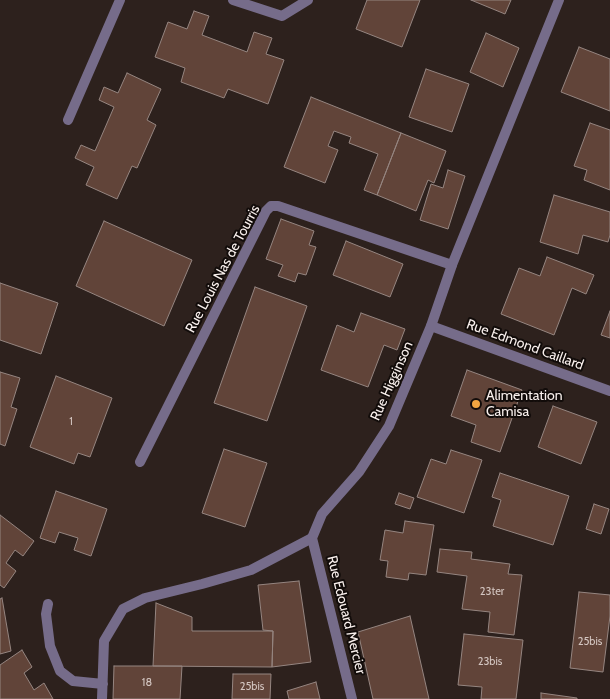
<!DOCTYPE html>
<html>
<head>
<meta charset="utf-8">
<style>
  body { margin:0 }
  canvas { display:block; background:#2d211d }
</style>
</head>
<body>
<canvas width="610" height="699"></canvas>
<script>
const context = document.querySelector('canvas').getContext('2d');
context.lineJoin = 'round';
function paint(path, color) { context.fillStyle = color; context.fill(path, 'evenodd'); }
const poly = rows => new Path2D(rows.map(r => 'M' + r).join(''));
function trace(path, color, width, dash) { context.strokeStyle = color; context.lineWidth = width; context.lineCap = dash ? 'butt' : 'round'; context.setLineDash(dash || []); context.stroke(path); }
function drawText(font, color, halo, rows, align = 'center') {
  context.font = font + ' Cabin,sans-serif'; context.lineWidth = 4; context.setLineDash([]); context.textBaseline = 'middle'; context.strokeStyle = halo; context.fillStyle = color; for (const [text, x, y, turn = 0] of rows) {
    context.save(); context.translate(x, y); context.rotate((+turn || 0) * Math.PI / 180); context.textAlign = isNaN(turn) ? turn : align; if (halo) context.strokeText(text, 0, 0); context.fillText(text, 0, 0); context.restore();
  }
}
const building = poly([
  [367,0,420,0,402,47,356,29,367,0],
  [471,0,511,0,505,14,471,0],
  [194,11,209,16,202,35,247,52,254,32,272,38,266,54,284,60,268,104,228,89,224,98,181,82,185,68,155,57,168,22,187,29,194,11],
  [486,33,519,48,503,87,470,72,486,33],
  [579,47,610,59,610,111,561,92,579,47],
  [426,69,469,84,452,132,409,117,426,69],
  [127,73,161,89,147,120,156,125,137,168,132,166,117,199,86,185,94,167,75,158,81,145,95,151,114,107,99,100,104,87,118,93,127,73],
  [311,97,401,133,377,195,364,190,378,154,349,143,351,137,334,131,328,146,338,150,325,183,284,167,311,97],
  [590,123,610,130,610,190,584,180,587,170,574,166,590,123],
  [401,133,446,151,434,183,428,180,416,211,377,195,401,133],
  [448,170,465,176,448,229,420,220,431,184,443,188,448,170],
  [554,195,610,212,610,235,608,242,583,235,578,254,540,242,554,195],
  [281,219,314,231,309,245,316,247,306,275,298,273,295,282,278,276,283,265,266,259,281,219],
  [104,221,192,260,164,326,76,286,104,221],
  [346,241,403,264,390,297,333,275,346,241],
  [547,257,594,275,586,294,572,288,554,335,501,314,519,268,540,276,547,257],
  [0,283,58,303,41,354,0,340,0,283],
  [255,287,307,306,267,421,214,403,255,287],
  [610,311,610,338,601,335,610,311],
  [361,313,405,329,397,350,384,345,368,387,321,370,337,325,354,332,361,313],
  [467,370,522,390,500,452,471,442,476,425,451,416,467,370],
  [0,372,20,378,11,407,17,409,5,446,0,444,0,372],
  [56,376,112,398,90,457,78,453,74,464,30,447,56,376],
  [553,406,597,422,581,464,538,447,553,406],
  [224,449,267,463,245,527,202,513,224,449],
  [451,450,482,460,464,513,417,497,431,459,446,464,451,450],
  [500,473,569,496,553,545,493,526,501,500,492,497,500,473],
  [56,491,107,509,91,556,74,550,78,538,59,532,55,543,40,538,56,491],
  [399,493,414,498,410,509,395,504,399,493],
  [594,504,609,509,601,534,586,529,594,504],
  [0,515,34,541,23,556,15,550,6,563,16,571,4,588,0,585,0,515],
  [405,521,434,525,426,575,409,573,408,580,386,577,388,561,380,560,385,530,403,533,405,521],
  [440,549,472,552,471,559,510,564,508,574,522,575,514,635,488,632,490,612,462,609,467,576,437,572,440,549],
  [299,581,311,662,272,667,273,631,263,630,258,585,299,581],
  [579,592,610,595,610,616,603,672,570,668,579,592],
  [2,598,11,651,0,654,0,599,2,598],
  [156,603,192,617,192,631,273,631,272,667,153,666,156,603],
  [410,616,429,699,373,699,358,632,410,616],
  [464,634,523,640,516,699,481,699,482,687,458,685,464,634],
  [22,650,32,667,24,673,34,690,44,683,53,699,0,699,0,665,22,650],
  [114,666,182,666,180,699,113,699,114,666],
  [233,674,271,674,270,699,232,699,233,674],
  [316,682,320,699,289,699,287,691,316,682],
  [541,693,577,698,577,699,541,699,541,693]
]);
paint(building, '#614439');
trace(building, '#958580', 1);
trace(poly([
  [233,0,282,16,308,0],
  [68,120,120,0],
  [431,326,610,391],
  [140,462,266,211,271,206,278,206,452,265],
  [48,604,46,614,50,646,60,671,73,681,103,684],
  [102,699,104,641,123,609,145,598,202,584,251,570,312,538]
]), '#766c8a', 10);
trace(poly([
  [352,699,312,538,322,514,359,472,389,426,431,326,452,265,559,0]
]), '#766c8a', 10);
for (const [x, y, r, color] of [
  [476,404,5,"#f2a541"]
]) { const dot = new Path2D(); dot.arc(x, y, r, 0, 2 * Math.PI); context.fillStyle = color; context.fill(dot); trace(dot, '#120c0a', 2); }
drawText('11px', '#d3c5c0', null, [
  ["1",71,422],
  ["23ter",492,592],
  ["25bis",590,642],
  ["23bis",490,662],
  ["18",147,683],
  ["25bis",252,687]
]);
drawText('14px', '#f9f0ed', '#120c0a', [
  ["Rue Louis Nas de Tourris",223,269,-62],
  ["Rue Edmond Caillard",525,345,20],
  ["Rue Higginson",392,381,-66],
  ["Rue Edouard Mercier",346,615,76]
]);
drawText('14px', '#f9f0ed', '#120c0a', [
  ["Alimentation",486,396],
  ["Camisa",486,412]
], 'left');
</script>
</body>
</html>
